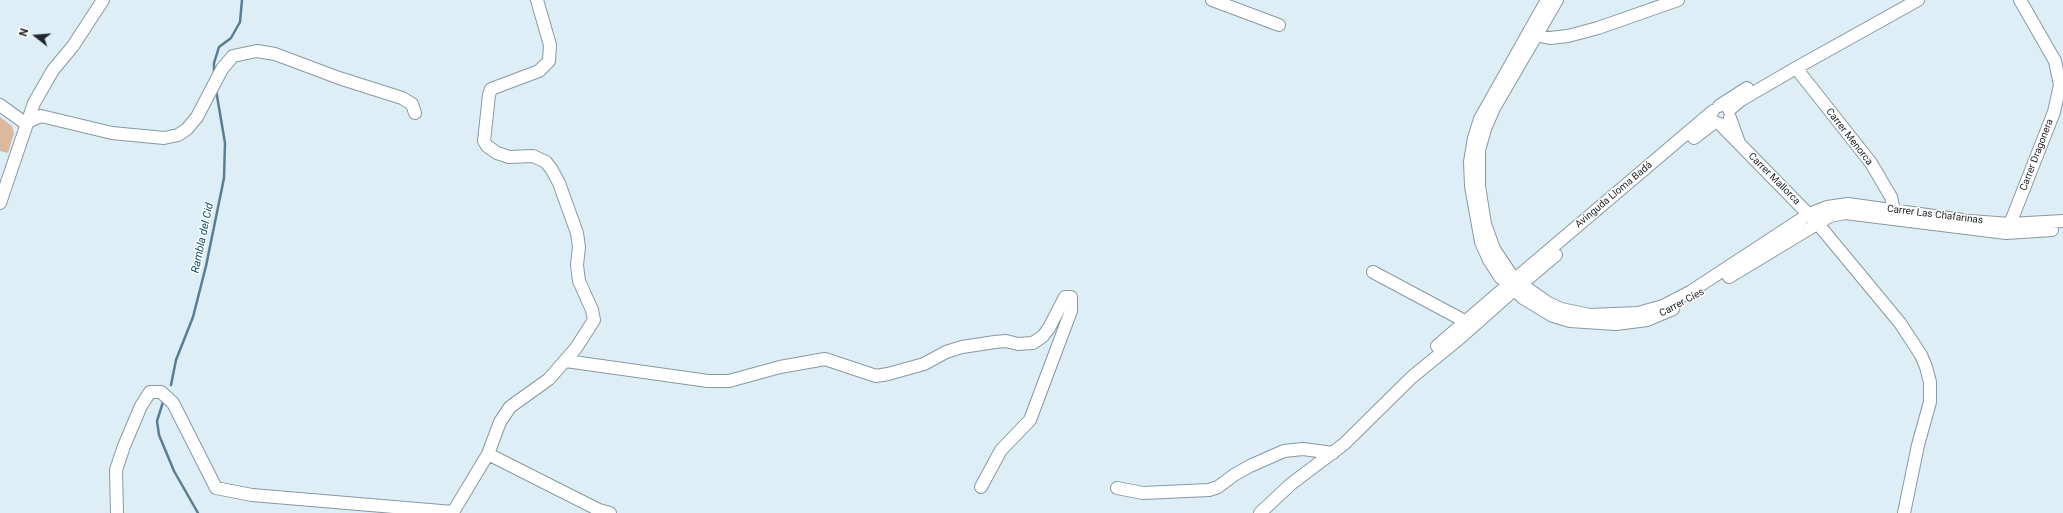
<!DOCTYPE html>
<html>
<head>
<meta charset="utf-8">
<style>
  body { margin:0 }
  #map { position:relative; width:2063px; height:513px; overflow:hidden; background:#deeef7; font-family:Roboto,sans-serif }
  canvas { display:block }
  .north { position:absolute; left:16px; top:16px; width:40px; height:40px; -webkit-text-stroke:3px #fff; paint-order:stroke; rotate:287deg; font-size:11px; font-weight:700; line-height:16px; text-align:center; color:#21272a }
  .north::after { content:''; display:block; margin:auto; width:14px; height:18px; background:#21272a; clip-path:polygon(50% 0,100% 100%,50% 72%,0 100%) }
</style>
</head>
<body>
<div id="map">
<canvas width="2063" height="513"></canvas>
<div class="north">N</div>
</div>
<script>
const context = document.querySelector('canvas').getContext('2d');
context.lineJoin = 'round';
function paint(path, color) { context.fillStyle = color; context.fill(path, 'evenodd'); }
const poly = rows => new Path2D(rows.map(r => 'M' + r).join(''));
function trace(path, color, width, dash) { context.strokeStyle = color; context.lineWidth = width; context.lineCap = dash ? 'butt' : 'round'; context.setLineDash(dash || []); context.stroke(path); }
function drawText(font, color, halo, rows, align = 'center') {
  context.font = font + ' Roboto,sans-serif'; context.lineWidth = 3; context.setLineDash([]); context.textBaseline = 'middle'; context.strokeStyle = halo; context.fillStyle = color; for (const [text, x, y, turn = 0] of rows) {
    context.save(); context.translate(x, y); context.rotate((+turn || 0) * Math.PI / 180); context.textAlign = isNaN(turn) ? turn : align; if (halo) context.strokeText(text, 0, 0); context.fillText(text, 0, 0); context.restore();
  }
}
paint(poly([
  [0,117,12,126,14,133,8,153,0,151]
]), '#dbb99e');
trace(poly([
  [214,74,214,63,219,47,231,38,240,22,242,0],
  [171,385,176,360,193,317,206,266,224,178,225,143,216,90],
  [163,402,157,421,159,435,174,471,198,513]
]), '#597e92', 2.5);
const minor = poly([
  [1212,0,1279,25],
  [1557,0,1494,108,1485,129,1479,150,1479,186,1485,224,1494,249,1514,279,1548,303,1561,309,1590,315,1638,313,1663,306,1690,292,1809,214,1827,207,1848,204,1970,221,2010,224,2063,221],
  [1531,34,1550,38,1568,36,1598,28,1678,0],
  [1796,68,1871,163,1891,197,1894,210],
  [0,105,25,123],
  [1719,106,1747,88],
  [1729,110,1741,100,1796,68,1918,0],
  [1730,118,1738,140],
  [25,123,41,116,112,133,164,138,178,135,187,129,197,117,222,69,233,56,257,51,275,54,339,78,402,98,412,104,415,113],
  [1720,124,1818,224,1900,323,1921,355,1926,367,1930,382,1930,402,1918,445,1904,513],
  [1694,138,1715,122],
  [0,203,34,103,53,70,73,46,103,0],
  [2010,224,2054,112,2060,85,2055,61,2020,0],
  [1373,272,1459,318,1469,327],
  [1729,277,1830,216,1845,213,2006,233,2052,230],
  [1515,279,1713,111],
  [1519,283,1530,277,1556,255],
  [1509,284,1500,277,1489,260,1481,242,1471,186,1470,162,1474,138,1480,119,1547,0],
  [1515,290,1523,298,1553,316,1570,321,1616,324,1647,320,1673,309],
  [1437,346,1502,290,1509,286],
  [566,361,708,381,729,381,780,367,825,359,876,376,888,374,924,364,946,352,962,347,995,342,1006,341,1018,344,1033,343,1043,336,1049,328,1065,297,1071,297,1071,311,1030,420,1001,450,981,487],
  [488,454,599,510,610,513],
  [1117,488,1143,493,1209,490,1218,487,1234,475,1250,466,1284,451,1303,449,1333,453],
  [117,513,116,470,124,446,141,406,150,392,161,392,173,403,216,488,252,495,453,512,488,454,500,422,510,407,549,379,576,348,594,320,592,310,579,281,577,265,579,247,577,233,559,183,552,170,546,162,533,156,509,157,497,153,487,146,484,141,489,95,491,89,539,71,549,61,550,45,537,0],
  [1260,513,1291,484,1344,444,1412,377,1461,337,1514,290]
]);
trace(minor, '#8998a0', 14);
trace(minor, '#fff', 12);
drawText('10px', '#21272a', '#fff', [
  ["Carrer Menorca",1849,137,52],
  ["Carrer Dragonera",2037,155,-69],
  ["Carrer Mallorca",1774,179,45],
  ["Avinguda Lloma Badá",1614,195,-40],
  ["Carrer Las Chafarinas",1935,215,7],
  ["Carrer Cíes",1682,303,-28]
]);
drawText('italic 11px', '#084e6a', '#fff', [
  ["Rambla del Cid",203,238,-78]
]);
</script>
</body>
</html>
